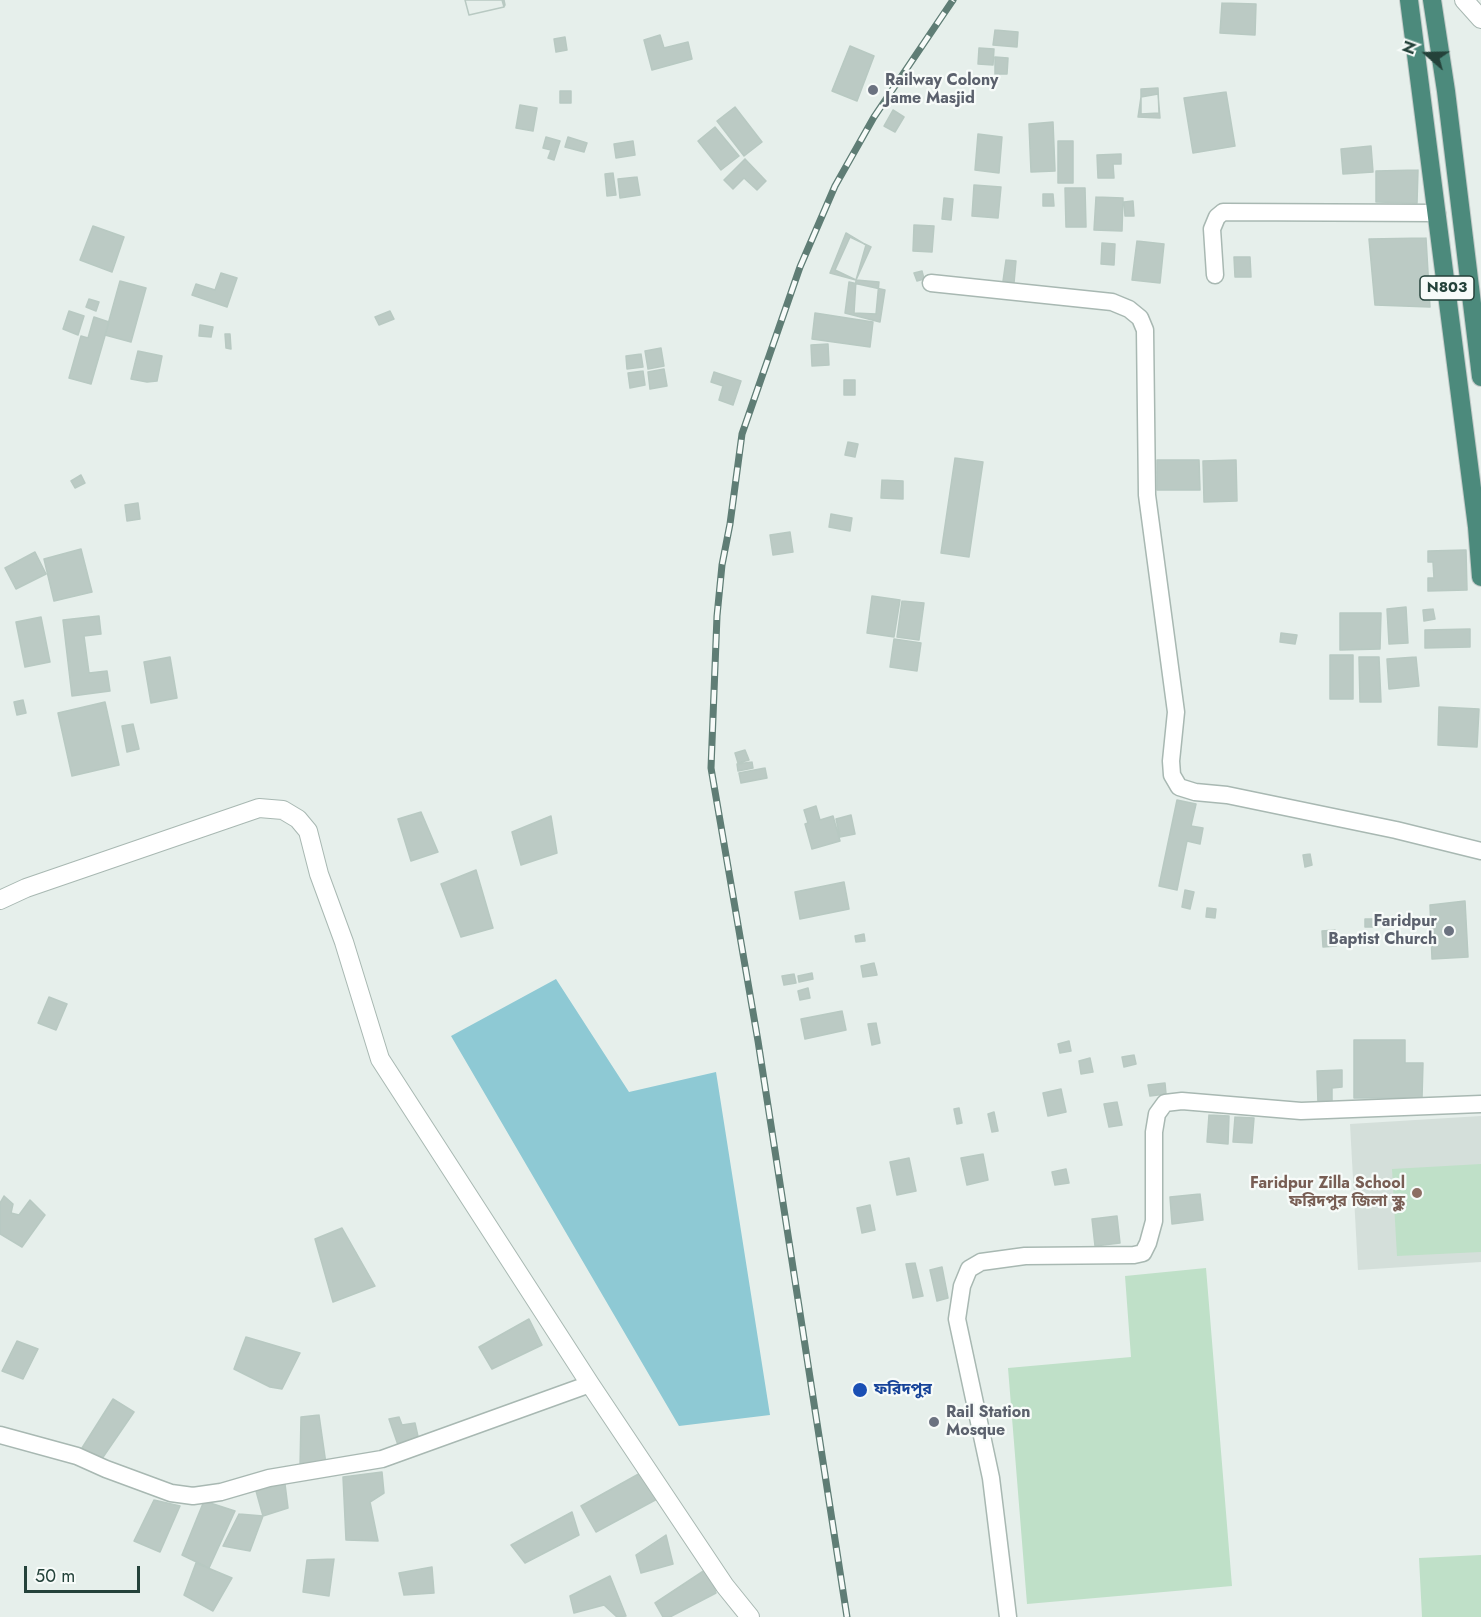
<!DOCTYPE html>
<html>
<head>
<meta charset="utf-8">
<style>
  body { margin:0 }
  #map { position:relative; width:1481px; height:1617px; overflow:hidden; background:#e6efeb; font-family:Jost,sans-serif }
  canvas { display:block }
  .north { position:absolute; left:1397px; top:24px; width:60px; height:60px; -webkit-text-stroke:4px #f7fbf9; paint-order:stroke; rotate:290deg; font-size:16px; font-weight:700; line-height:24px; text-align:center; color:#24423a }
  .north::after { content:''; display:block; margin:auto; width:21px; height:27px; background:#24423a; clip-path:polygon(50% 0,100% 100%,50% 72%,0 100%) }
  .scale { position:absolute; left:24px; top:1566px; width:116px; height:27px; box-sizing:border-box; border:3px solid #24423a; border-top:0; padding-left:8px; font-size:18px; line-height:21px; white-space:nowrap; color:#24423a; -webkit-text-stroke:4px #f7fbf9; paint-order:stroke }
</style>
</head>
<body>
<div id="map">
<canvas width="1481" height="1617"></canvas>
<div class="north">N</div>
<div class="scale">50 m</div>
</div>
<script>
const context = document.querySelector('canvas').getContext('2d');
context.lineJoin = 'round';
function paint(path, color) { context.fillStyle = color; context.fill(path, 'evenodd'); }
const poly = rows => new Path2D(rows.map(r => 'M' + r).join(''));
function trace(path, color, width, dash) { context.strokeStyle = color; context.lineWidth = width; context.lineCap = dash ? 'butt' : 'round'; context.setLineDash(dash || []); context.stroke(path); }
function drawText(font, color, halo, rows, align = 'center') {
  context.font = font + ' Jost,"Noto Sans Bengali",sans-serif'; context.lineWidth = 4.5; context.setLineDash([]); context.textBaseline = 'middle'; context.strokeStyle = halo; context.fillStyle = color; for (const [text, x, y, turn = 0] of rows) {
    context.save(); context.translate(x, y); context.rotate((+turn || 0) * Math.PI / 180); context.textAlign = isNaN(turn) ? turn : align; if (halo) context.strokeText(text, 0, 0); context.fillText(text, 0, 0); context.restore();
  }
}
paint(poly([
  [1481,1116,1481,1262,1358,1270,1350,1124]
]), '#d4dfda');
paint(poly([
  [1481,1164,1481,1252,1397,1256,1392,1169],
  [1206,1268,1232,1586,1027,1604,1008,1368,1131,1357,1125,1276],
  [1481,1555,1481,1617,1422,1617,1419,1558]
]), '#bfe0c8');
paint(poly([
  [556,979,629,1092,716,1072,770,1415,679,1426,451,1036]
]), '#8ec9d4');
const building = poly([
  [465,0,504,0,505,5,504,7,469,15,465,0],
  [465,0,502,0,504,7,469,15,465,0],
  [1222,3,1256,4,1255,35,1220,33,1222,3],
  [995,30,1018,32,1017,47,993,45,995,30],
  [660,35,664,48,688,42,692,59,652,70,644,40,660,35],
  [565,37,567,50,556,52,554,39,565,37],
  [850,46,874,56,857,101,832,91,850,46],
  [979,48,994,49,993,65,978,64,979,48],
  [995,57,1008,58,1007,74,995,74,995,57],
  [1158,88,1159,113,1141,114,1141,89,1158,88],
  [560,91,571,91,571,103,560,103,560,91],
  [1226,92,1235,146,1193,153,1184,98,1226,92],
  [1158,94,1160,118,1138,117,1141,97,1158,94],
  [520,105,537,108,533,131,516,128,520,105],
  [735,107,762,142,744,156,717,121,735,107],
  [893,110,904,117,895,132,884,126,893,110],
  [1053,122,1055,171,1031,172,1029,124,1053,122],
  [715,127,739,156,721,170,698,141,715,127],
  [978,134,1002,137,999,173,975,170,978,134],
  [546,137,560,141,554,160,548,158,551,150,543,148,546,137],
  [568,137,587,143,584,152,565,147,568,137],
  [633,141,635,155,616,158,614,144,633,141],
  [1058,141,1073,141,1073,183,1058,183,1058,141],
  [1371,146,1373,172,1343,174,1341,149,1371,146],
  [1121,154,1121,164,1113,164,1114,178,1098,178,1097,155,1121,154],
  [745,159,766,181,757,190,744,178,733,189,724,180,745,159],
  [1418,170,1417,203,1376,202,1376,171,1418,170],
  [613,173,616,195,607,196,605,174,613,173],
  [637,177,640,195,620,198,618,179,637,177],
  [974,185,1001,187,998,218,972,216,974,185],
  [1065,188,1085,188,1086,227,1066,227,1065,188],
  [1043,194,1053,194,1054,206,1043,206,1043,194],
  [1096,197,1123,198,1122,231,1094,230,1096,197],
  [944,198,953,199,951,220,942,219,944,198],
  [1133,201,1134,216,1125,216,1124,202,1133,201],
  [914,225,934,226,932,252,913,251,914,225],
  [93,226,124,237,112,272,80,260,93,226],
  [846,233,866,245,856,280,830,273,846,233],
  [850,237,871,247,856,280,835,270,850,237],
  [1426,238,1430,307,1375,305,1369,239,1426,238],
  [1137,241,1164,244,1160,283,1132,280,1137,241],
  [1102,243,1115,244,1114,265,1101,264,1102,243],
  [1234,257,1250,257,1251,277,1235,277,1234,257],
  [1006,260,1016,261,1014,283,1003,281,1006,260],
  [922,271,924,279,917,281,914,273,922,271],
  [221,273,237,278,227,307,192,295,196,284,215,290,221,273],
  [856,280,879,282,876,314,854,313,856,280],
  [120,281,146,288,131,342,105,335,120,281],
  [849,282,885,290,880,322,845,313,849,282],
  [89,299,99,302,96,311,86,307,89,299],
  [69,311,84,316,78,335,63,329,69,311],
  [390,311,394,319,379,325,375,317,390,311],
  [815,313,873,322,870,347,812,339,815,313],
  [94,317,109,322,91,384,69,378,81,336,88,338,94,317],
  [200,325,213,327,211,337,199,336,200,325],
  [225,334,230,334,231,349,226,348,225,334],
  [828,344,829,365,812,366,811,345,828,344],
  [661,348,664,366,648,369,645,351,661,348],
  [138,351,162,356,157,381,147,382,131,379,138,351],
  [641,354,643,367,627,369,626,356,641,354],
  [664,369,667,386,650,389,648,372,664,369],
  [643,371,645,385,630,388,628,373,643,371],
  [714,372,741,381,733,405,719,400,723,386,711,382,714,372],
  [844,380,855,380,855,395,844,395,844,380],
  [848,442,858,444,855,457,845,455,848,442],
  [955,458,983,462,969,557,941,553,955,458],
  [1157,460,1199,460,1200,490,1157,490,1157,460],
  [1236,460,1237,501,1204,502,1203,461,1236,460],
  [81,475,85,483,75,488,71,481,81,475],
  [882,480,903,481,903,499,881,498,882,480],
  [138,503,140,519,127,521,125,505,138,503],
  [831,514,852,518,850,531,829,527,831,514],
  [790,532,793,552,773,555,770,535,790,532],
  [81,549,92,592,54,601,44,559,81,549],
  [1466,550,1467,590,1428,591,1428,578,1434,578,1433,562,1428,562,1428,551,1466,550],
  [35,552,46,574,16,589,5,568,35,552],
  [872,596,900,600,894,637,867,633,872,596],
  [902,601,924,603,919,640,897,637,902,601],
  [1406,607,1408,643,1389,644,1387,609,1406,607],
  [1433,609,1435,619,1424,621,1423,610,1433,609],
  [1340,613,1381,613,1380,649,1340,650,1340,613],
  [99,616,101,634,84,636,89,673,107,671,110,691,72,696,63,620,99,616],
  [41,617,50,662,25,667,16,622,41,617],
  [1470,629,1470,647,1425,648,1425,630,1470,629],
  [1281,633,1297,635,1295,644,1280,642,1281,633],
  [894,639,921,643,917,671,890,667,894,639],
  [1330,655,1353,655,1353,699,1330,699,1330,655],
  [170,657,177,698,151,703,144,662,170,657],
  [1359,657,1379,657,1381,702,1360,702,1359,657],
  [1416,657,1419,686,1389,689,1387,659,1416,657],
  [23,700,26,713,17,715,14,702,23,700],
  [105,702,119,765,72,776,58,713,105,702],
  [1439,707,1479,709,1477,747,1438,745,1439,707],
  [133,724,139,749,127,752,122,726,133,724],
  [745,750,749,760,738,763,735,753,745,750],
  [752,762,753,768,738,771,737,764,752,762],
  [765,768,767,778,741,783,739,773,765,768],
  [1177,800,1196,804,1191,826,1203,828,1200,844,1187,841,1177,890,1159,886,1177,800],
  [816,806,820,820,833,816,840,841,812,849,805,824,808,823,804,810,816,806],
  [421,812,438,852,411,861,398,819,421,812],
  [851,815,855,834,840,837,836,819,851,815],
  [551,816,557,853,521,865,512,832,551,816],
  [1310,854,1312,865,1305,867,1303,855,1310,854],
  [476,870,493,928,461,937,441,884,476,870],
  [844,882,849,909,800,919,795,892,844,882],
  [1185,890,1194,892,1190,909,1182,907,1185,890],
  [1465,901,1468,957,1432,959,1430,905,1465,901],
  [1207,908,1216,909,1215,918,1206,917,1207,908],
  [1365,919,1376,919,1376,927,1365,927,1365,919],
  [1335,930,1336,946,1323,947,1322,931,1335,930],
  [864,934,865,941,856,942,855,936,864,934],
  [874,963,877,975,863,977,861,966,874,963],
  [812,973,813,979,799,982,798,976,812,973],
  [794,974,796,983,784,985,782,976,794,974],
  [808,988,810,998,800,1000,798,991,808,988],
  [49,997,67,1004,56,1030,38,1023,49,997],
  [842,1011,846,1030,805,1039,801,1019,842,1011],
  [876,1023,880,1043,872,1045,868,1024,876,1023],
  [1354,1040,1405,1040,1405,1063,1423,1063,1422,1098,1354,1098,1354,1040],
  [1069,1041,1071,1051,1060,1053,1058,1044,1069,1041],
  [1134,1055,1136,1064,1124,1067,1122,1057,1134,1055],
  [1090,1058,1093,1072,1081,1074,1079,1061,1090,1058],
  [1342,1070,1342,1087,1332,1088,1332,1103,1318,1104,1317,1071,1342,1070],
  [1165,1083,1166,1094,1150,1096,1148,1085,1165,1083],
  [1061,1089,1066,1112,1048,1116,1043,1093,1061,1089],
  [1117,1102,1122,1125,1109,1127,1104,1104,1117,1102],
  [959,1108,962,1123,957,1124,954,1109,959,1108],
  [994,1112,998,1131,992,1132,988,1114,994,1112],
  [1209,1115,1229,1116,1228,1144,1207,1142,1209,1115],
  [1235,1117,1254,1118,1252,1143,1233,1142,1235,1117],
  [983,1154,988,1180,967,1185,961,1158,983,1154],
  [909,1158,916,1191,897,1195,890,1162,909,1158],
  [1066,1169,1069,1183,1055,1185,1052,1172,1066,1169],
  [1200,1194,1203,1220,1172,1224,1170,1197,1200,1194],
  [4,1196,13,1204,11,1213,19,1215,30,1200,45,1215,22,1247,0,1234,0,1203,4,1196],
  [870,1205,875,1230,862,1233,857,1208,870,1205],
  [1117,1216,1120,1243,1095,1246,1092,1219,1117,1216],
  [342,1228,375,1286,333,1302,315,1239,342,1228],
  [915,1263,923,1296,913,1298,906,1264,915,1263],
  [942,1267,948,1298,937,1301,930,1270,942,1267],
  [529,1319,542,1345,492,1369,479,1347,529,1319],
  [246,1337,300,1353,282,1389,270,1387,234,1369,246,1337],
  [17,1341,38,1349,23,1379,2,1371,17,1341],
  [113,1399,134,1412,99,1463,82,1448,113,1399],
  [319,1415,326,1464,300,1468,301,1417,319,1415],
  [399,1417,402,1425,415,1423,419,1441,398,1445,389,1419,399,1417],
  [644,1471,659,1498,596,1532,581,1506,644,1471],
  [382,1472,384,1493,370,1502,378,1541,346,1540,343,1477,382,1472],
  [285,1484,288,1508,263,1516,256,1491,285,1484],
  [154,1500,180,1506,160,1552,134,1541,154,1500],
  [204,1501,235,1511,209,1568,182,1555,204,1501],
  [572,1512,579,1535,525,1563,511,1545,572,1512],
  [239,1514,263,1516,250,1551,223,1546,239,1514],
  [666,1535,673,1564,641,1573,636,1555,666,1535],
  [334,1559,329,1596,303,1592,307,1560,334,1559],
  [196,1563,232,1578,213,1611,184,1595,196,1563],
  [432,1567,434,1593,404,1595,399,1573,432,1567],
  [708,1568,716,1593,670,1617,663,1617,655,1603,708,1568],
  [610,1576,626,1616,617,1617,604,1605,574,1613,570,1596,610,1576]
]);
paint(building, '#bbcac4');
trace(building, '#b8c9c2', 1.5);
const minor = poly([
  [1215,275,1212,229,1217,217,1223,212,1437,213],
  [931,283,1112,302,1129,309,1140,318,1145,330,1147,495,1176,712,1171,761,1172,775,1179,787,1195,792,1227,795,1396,830,1481,851],
  [0,1435,77,1456,106,1469,171,1493,193,1496,221,1492,269,1478,382,1459,590,1384],
  [1008,1617,991,1478,957,1319,962,1286,969,1269,981,1262,1025,1256,1134,1255,1143,1253,1148,1243,1154,1221,1154,1132,1157,1114,1165,1103,1182,1101,1301,1111,1481,1104]
]);
const tertiary = poly([
  [1464,0,1481,19],
  [0,900,26,888,259,808,283,810,298,819,308,831,319,874,344,942,380,1059,590,1384,725,1586,750,1617]
]);
const trunk = poly([
  [1409,0,1477,527,1481,577],
  [1432,0,1446,91,1481,377]
]);
trace(minor, '#a8b8b2', 19);
trace(tertiary, '#a8b8b2', 20);
trace(trunk, '#c2cac8', 20);
trace(minor, '#fff', 16);
trace(tertiary, '#fff', 18);
trace(trunk, '#4c8a7c', 18);
const rail = poly([
  [847,1617,758,1041,711,768,717,616,722,565,730,524,742,434,800,267,835,186,874,117,953,0]
]);
trace(rail, '#5f7d75', 7);
trace(rail, '#f7fbf9', 4.5, [14]);
for (const [x, y, r, color] of [
  [873,90,6,"#6b7280"],
  [1449,931,6,"#6b7280"],
  [1417,1193,6,"#8d6e63"],
  [860,1390,8,"#1a4fb4"],
  [934,1422,6,"#6b7280"]
]) { const dot = new Path2D(); dot.arc(x, y, r, 0, 2 * Math.PI); context.fillStyle = color; context.fill(dot); trace(dot, '#f7fbf9', 2); }
for (const [x, y, w] of [
  [1447,288,54]
]) { const box = new Path2D(); box.roundRect(x - w / 2, y - 12, w, 24, 4.5); context.fillStyle = '#f7fbf9'; context.fill(box); trace(box, '#24423a', 1.5); }
drawText('bold 15px', '#24423a', null, [
  ["N803",1447,288]
]);
drawText('bold 16px', '#5b616d', '#f7fbf9', [
  ["Railway Colony",885,81],
  ["Jame Masjid",885,99],
  ["Faridpur",1437,922,"right"],
  ["Baptist Church",1437,940,"right"],
  ["Rail Station",946,1413],
  ["Mosque",946,1431]
], 'left');
drawText('bold 16px', '#785e54', '#f7fbf9', [
  ["Faridpur Zilla School",1405,1184],
  ["ফরিদপুর জিলা স্কুল",1405,1202]
], 'right');
drawText('bold 16px', '#164399', '#f7fbf9', [
  ["ফরিদপুর",874,1390]
], 'left');
</script>
</body>
</html>
